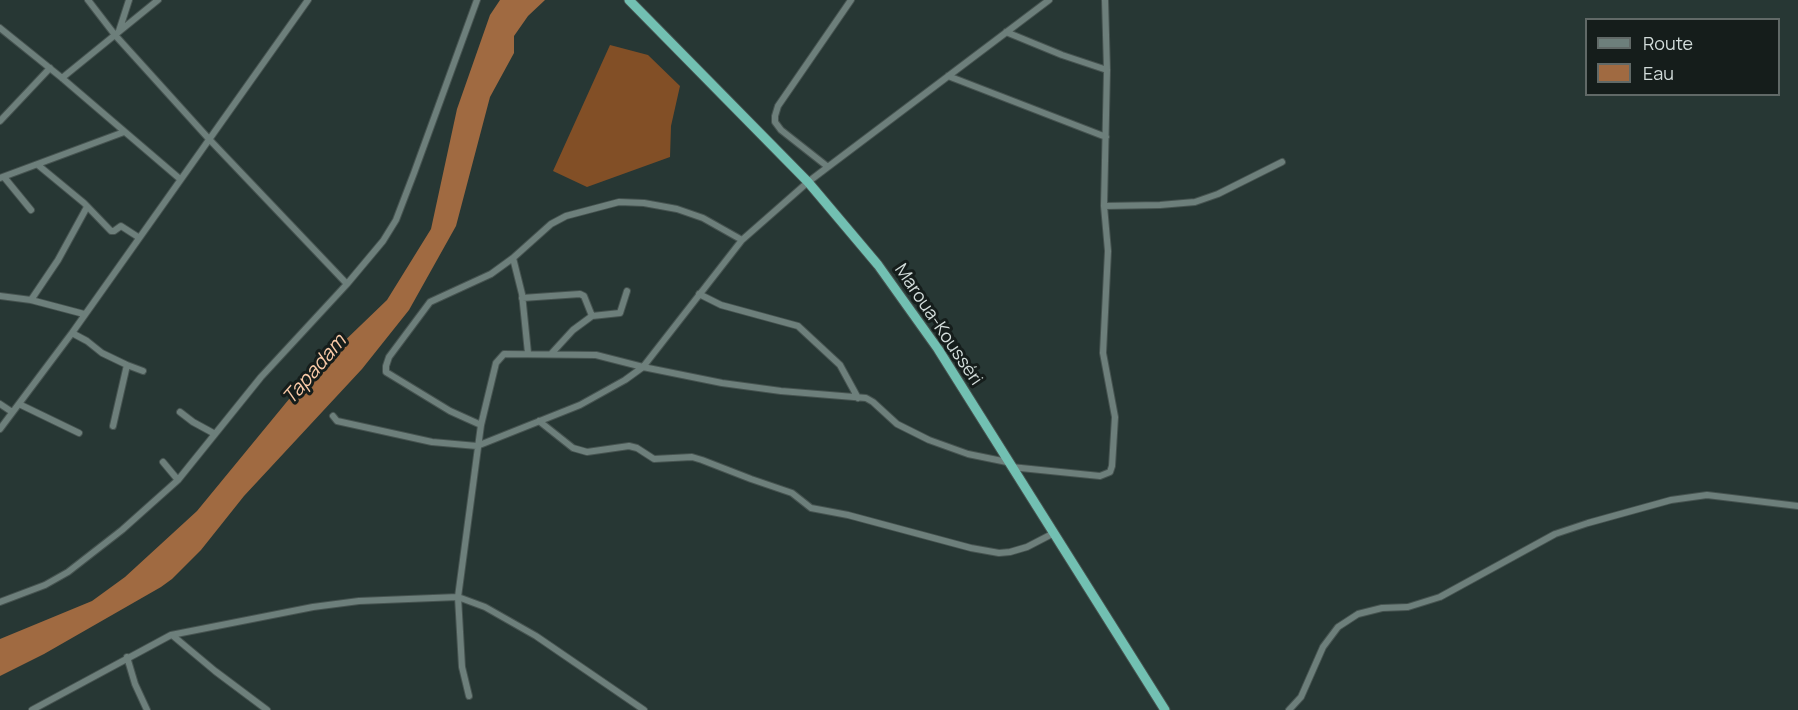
<!DOCTYPE html>
<html>
<head>
<meta charset="utf-8">
<style>
  body { margin:0 }
  #map { position:relative; width:1798px; height:710px; overflow:hidden; background:#273734; font-family:Manrope,sans-serif }
  canvas { display:block }
  .legend { position:absolute; left:1585px; top:18px; width:195px; height:78px; box-sizing:border-box; background:#151d1b; border:2px solid #616967; margin:0; padding:8px 10px; list-style:none; font-size:18px; color:#d2dcda }
  .legend li { display:flex; align-items:center; gap:12px; height:30px }
  .legend b { width:30px; border:2px solid #616967 }
</style>
</head>
<body>
<div id="map">
<canvas width="1798" height="710"></canvas>
<ul class="legend">
<li><b style="height:8px;background:#6d7f7b"></b>Route</li>
<li><b style="height:16px;background:#a06a41"></b>Eau</li>
</ul>
</div>
<script>
const context = document.querySelector('canvas').getContext('2d');
context.lineJoin = 'round';
function paint(path, color) { context.fillStyle = color; context.fill(path, 'evenodd'); }
const poly = rows => new Path2D(rows.map(r => 'M' + r).join(''));
function trace(path, color, width, dash) { context.strokeStyle = color; context.lineWidth = width; context.lineCap = dash ? 'butt' : 'round'; context.setLineDash(dash || []); context.stroke(path); }
function drawText(font, color, halo, rows, align = 'center') {
  context.font = font + ' Manrope,sans-serif'; context.lineWidth = 6; context.setLineDash([]); context.textBaseline = 'middle'; context.strokeStyle = halo; context.fillStyle = color; for (const [text, x, y, turn = 0] of rows) {
    context.save(); context.translate(x, y); context.rotate((+turn || 0) * Math.PI / 180); context.textAlign = isNaN(turn) ? turn : align; if (halo) context.strokeText(text, 0, 0); context.fillText(text, 0, 0); context.restore();
  }
}
paint(poly([
  [610,45,648,55,680,86,671,126,670,157,587,187,553,171]
]), '#824f26');
paint(poly([
  [500,0,545,0,528,16,514,36,514,53,490,97,456,226,409,310,362,369,244,496,201,550,172,579,161,587,44,654,0,676,0,639,92,601,125,577,197,511,308,376,387,300,431,229,457,109,490,15]
]), '#a06a41');
const minor = poly([
  [88,0,115,35,209,139,347,284],
  [0,28,62,78,180,179],
  [119,31,129,0],
  [1006,32,1062,55,1107,70],
  [948,76,1106,137],
  [62,78,158,0],
  [0,121,50,68],
  [38,165,84,203,111,231,114,231,121,226,138,237],
  [828,167,781,130,775,122,775,116,778,106,851,0],
  [4,177,31,210],
  [0,178,124,132],
  [1104,206,1160,205,1195,202,1218,194,1282,162],
  [513,258,551,224,566,216,619,202,644,203,677,209,703,218,742,240],
  [699,294,721,305,798,326,840,365,858,398],
  [0,296,31,300,84,314],
  [522,298,580,294,584,296,592,316],
  [31,300,58,260,87,207],
  [72,333,87,341,102,353,127,365,113,426],
  [551,354,573,330,592,316,620,313,627,291],
  [127,365,143,371],
  [0,404,12,412],
  [19,404,79,433],
  [180,412,193,422,215,434],
  [333,416,337,421,432,442,477,446,580,405,625,380,643,367,742,240,808,182,1049,0],
  [539,421,573,448,587,452,629,446,637,448,654,459,692,457,702,460,751,479,792,493,811,508,848,515,971,548,999,553,1010,552,1027,547,1054,533],
  [481,425,450,411,386,372,386,366,389,357,430,302,491,274,513,258,522,294,528,353],
  [0,429,72,333,308,0],
  [163,462,178,480],
  [1011,467,1100,476,1110,472,1112,466,1115,417,1103,353,1108,251,1104,206,1107,70,1105,0],
  [0,602,45,585,68,572,122,530,178,480,261,377,347,284,383,241,396,220,414,173,477,0],
  [172,635,215,671,267,710],
  [127,657,135,684,147,710],
  [469,696,462,667,458,597,481,425,496,363,504,354,596,355,643,367,722,383,781,391,866,398,873,402,897,424,929,440,968,454,1007,462],
  [32,710,171,635,313,607,359,601,458,597,485,607,536,636,644,710],
  [1289,710,1301,697,1323,647,1338,627,1358,614,1382,608,1408,607,1440,597,1555,534,1588,523,1671,500,1707,495,1798,506]
]);
const trunk = poly([
  [629,0,808,182,878,265,938,349,1165,710]
]);
trace(minor, '#465350', 8);
trace(trunk, '#465350', 11);
trace(minor, '#6d7f7b', 6);
trace(trunk, '#72c0b2', 9);
drawText('18px', '#d2dcda', '#151d1b', [
  ["Maroua-Kousséri",938,325,56]
]);
drawText('italic 20px', '#f9c9a7', '#151d1b', [
  ["Tapadam",315,370,-49]
]);
</script>
</body>
</html>
